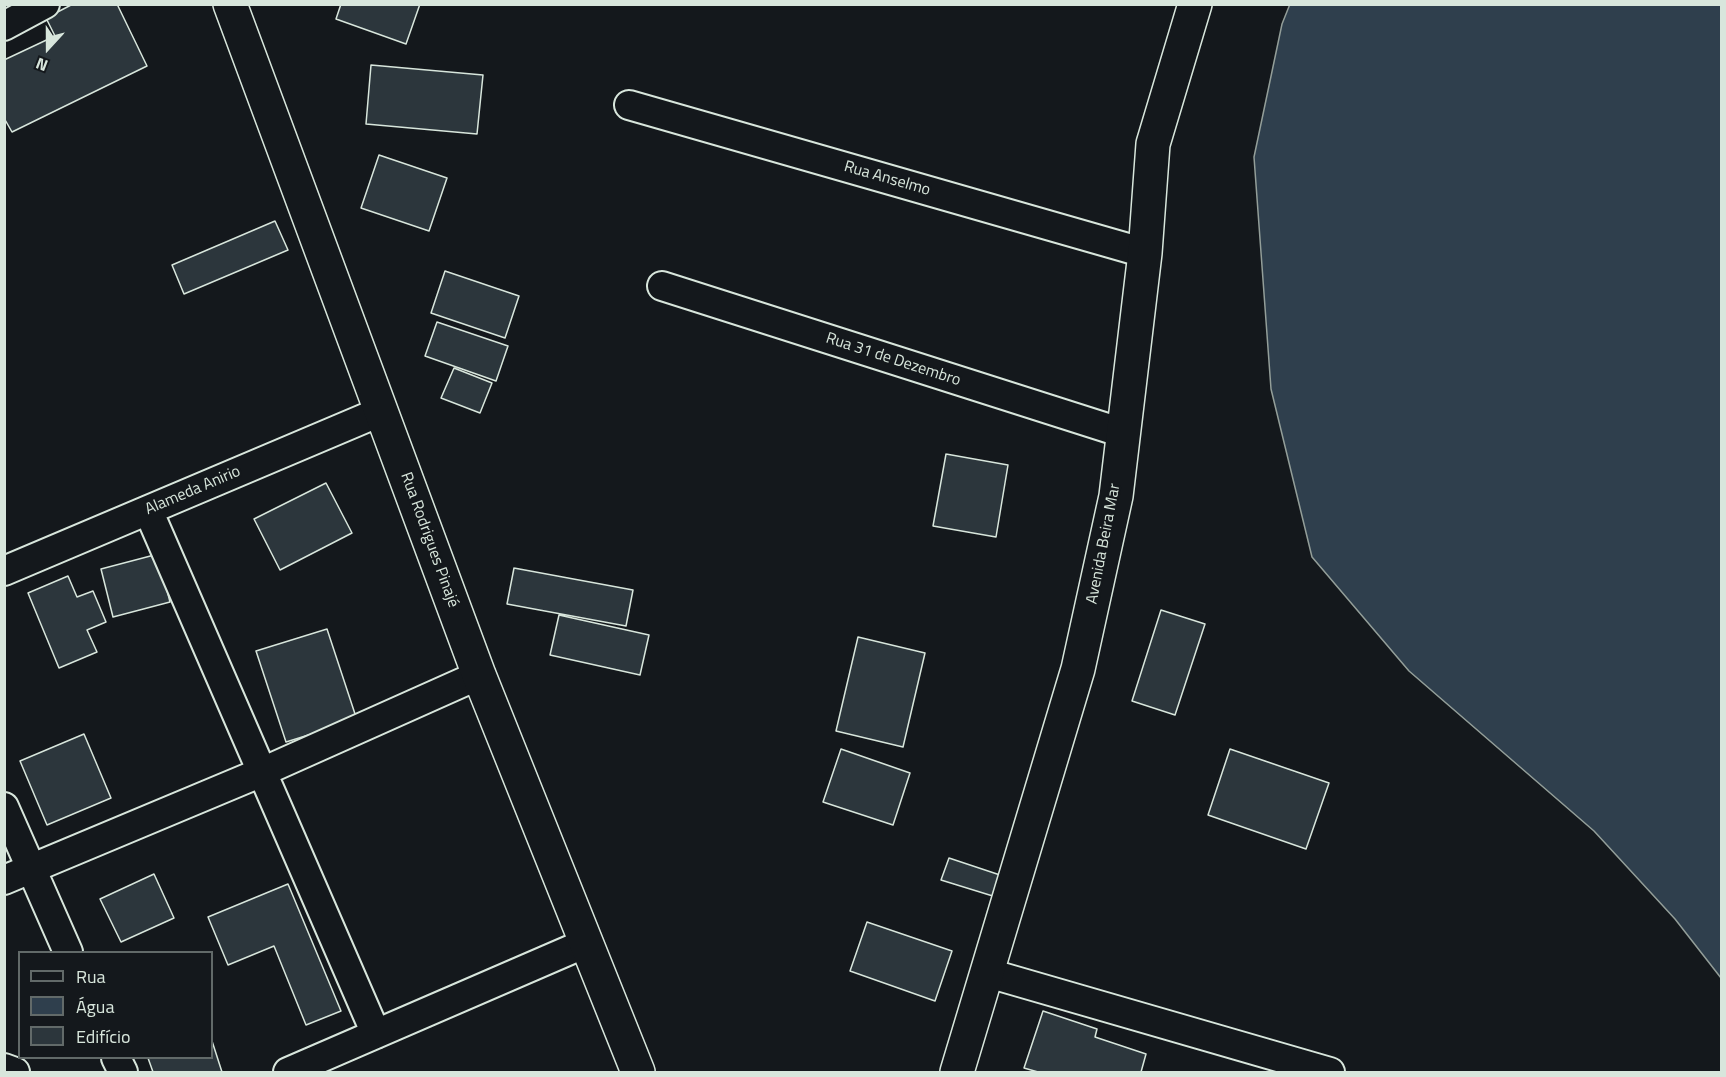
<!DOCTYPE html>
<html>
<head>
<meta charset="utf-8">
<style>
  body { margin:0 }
  #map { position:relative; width:1726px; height:1077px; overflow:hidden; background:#14181c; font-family:"Titillium Web",sans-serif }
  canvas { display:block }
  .frame { position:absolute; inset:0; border:6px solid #d8e6dc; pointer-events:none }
  .legend { position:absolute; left:18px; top:951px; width:195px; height:108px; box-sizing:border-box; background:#14181c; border:2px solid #626a69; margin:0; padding:8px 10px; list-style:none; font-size:18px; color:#d8e6dc }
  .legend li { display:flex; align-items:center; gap:12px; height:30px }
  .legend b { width:30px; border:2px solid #626a69 }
  .north { position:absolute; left:18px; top:18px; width:60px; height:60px; -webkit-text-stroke:4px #14181c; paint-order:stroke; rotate:201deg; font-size:16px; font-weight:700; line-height:24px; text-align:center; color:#d8e6dc }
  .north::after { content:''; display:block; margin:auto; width:21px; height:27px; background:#d8e6dc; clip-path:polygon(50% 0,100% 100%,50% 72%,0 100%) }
</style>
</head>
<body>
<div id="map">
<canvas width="1726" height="1077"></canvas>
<div class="frame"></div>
<ul class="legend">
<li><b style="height:8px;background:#14181c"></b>Rua</li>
<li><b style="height:16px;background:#2f3f4d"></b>Água</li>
<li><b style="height:16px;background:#2c363c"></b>Edifício</li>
</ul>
<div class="north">N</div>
</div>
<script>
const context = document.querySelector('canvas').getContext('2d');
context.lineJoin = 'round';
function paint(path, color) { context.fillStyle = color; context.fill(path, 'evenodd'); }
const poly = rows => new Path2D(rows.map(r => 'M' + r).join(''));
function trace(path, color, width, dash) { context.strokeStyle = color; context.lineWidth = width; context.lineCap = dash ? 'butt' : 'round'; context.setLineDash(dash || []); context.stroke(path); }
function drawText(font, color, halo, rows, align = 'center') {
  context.font = font + ' "Titillium Web",sans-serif'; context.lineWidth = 4.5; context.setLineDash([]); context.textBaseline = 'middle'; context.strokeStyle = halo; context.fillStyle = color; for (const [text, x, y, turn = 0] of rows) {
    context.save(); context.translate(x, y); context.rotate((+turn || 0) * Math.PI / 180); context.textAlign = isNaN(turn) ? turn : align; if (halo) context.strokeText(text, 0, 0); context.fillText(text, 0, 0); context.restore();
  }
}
const water = poly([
  [1290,4,1721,5,1721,978,1675,919,1594,831,1409,671,1312,557,1271,389,1254,157,1282,24,1290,4]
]);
paint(water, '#2f3f4d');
trace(water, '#939e99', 1.5);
const building = poly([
  [73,4,117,4,147,66,12,132,4,118,4,60,55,36,46,18,73,4],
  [341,4,420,4,406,44,336,19,341,4],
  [371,65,483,75,477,134,366,124,371,65],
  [379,155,447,178,429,231,361,208,379,155],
  [275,221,288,250,184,294,172,265,275,221],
  [445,271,519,296,505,338,431,313,445,271],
  [437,322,508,346,496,381,425,356,437,322],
  [454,368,492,383,480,413,441,398,454,368],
  [946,454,1008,465,996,537,933,526,946,454],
  [326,483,352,533,280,570,254,519,326,483],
  [158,554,170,602,113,617,101,569,158,554],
  [514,568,633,590,626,626,507,604,514,568],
  [68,576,77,597,93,591,106,622,87,630,97,652,59,668,28,593,68,576],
  [1161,610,1205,624,1175,715,1132,701,1161,610],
  [559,615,649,635,640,675,550,655,559,615],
  [327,629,357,720,286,742,256,651,327,629],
  [858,637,925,653,903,747,836,731,858,637],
  [84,734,111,798,47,825,20,761,84,734],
  [841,749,910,773,893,825,823,802,841,749],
  [1230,749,1329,783,1306,849,1208,815,1230,749],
  [949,858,1003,876,996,897,941,880,949,858],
  [154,874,174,918,121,942,100,899,154,874],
  [288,884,341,1011,306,1025,274,946,228,965,208,917,288,884],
  [867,922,952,951,935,1001,850,971,867,922],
  [1043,1011,1097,1029,1095,1037,1146,1054,1141,1072,1038,1072,1024,1068,1043,1011],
  [212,1041,222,1072,153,1072,148,1058,212,1058,212,1041]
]);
paint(building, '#2c363c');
trace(building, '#d8e6dc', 1.5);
const minor = poly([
  [4,26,45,4],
  [629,105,1145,253],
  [662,286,1123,433],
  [148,510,376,1034],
  [4,571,382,411],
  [4,807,68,952],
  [4,880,262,772,479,675],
  [988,973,1330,1072],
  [116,1058,123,1072],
  [4,1068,15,1072],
  [288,1072,586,943]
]);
const tertiary = poly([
  [230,4,479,675,638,1072]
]);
const secondary = poly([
  [957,1072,1078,669,1116,496,1145,253,1153,144,1195,4]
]);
trace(minor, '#d8e6dc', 32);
trace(tertiary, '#d8e6dc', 36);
trace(secondary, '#d8e6dc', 36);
trace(minor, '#14181c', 28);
trace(tertiary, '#14181c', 33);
trace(secondary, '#14181c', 33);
drawText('16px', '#d8e6dc', '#14181c', [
  ["Rua Anselmo",887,179,16],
  ["Rua 31 de Dezembro",893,360,18],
  ["Alameda Anirio",193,491,-23],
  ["Rua Rodrigues Pinajé",429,540,70],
  ["Avenida Beira Mar",1104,544,-79]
]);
</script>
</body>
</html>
